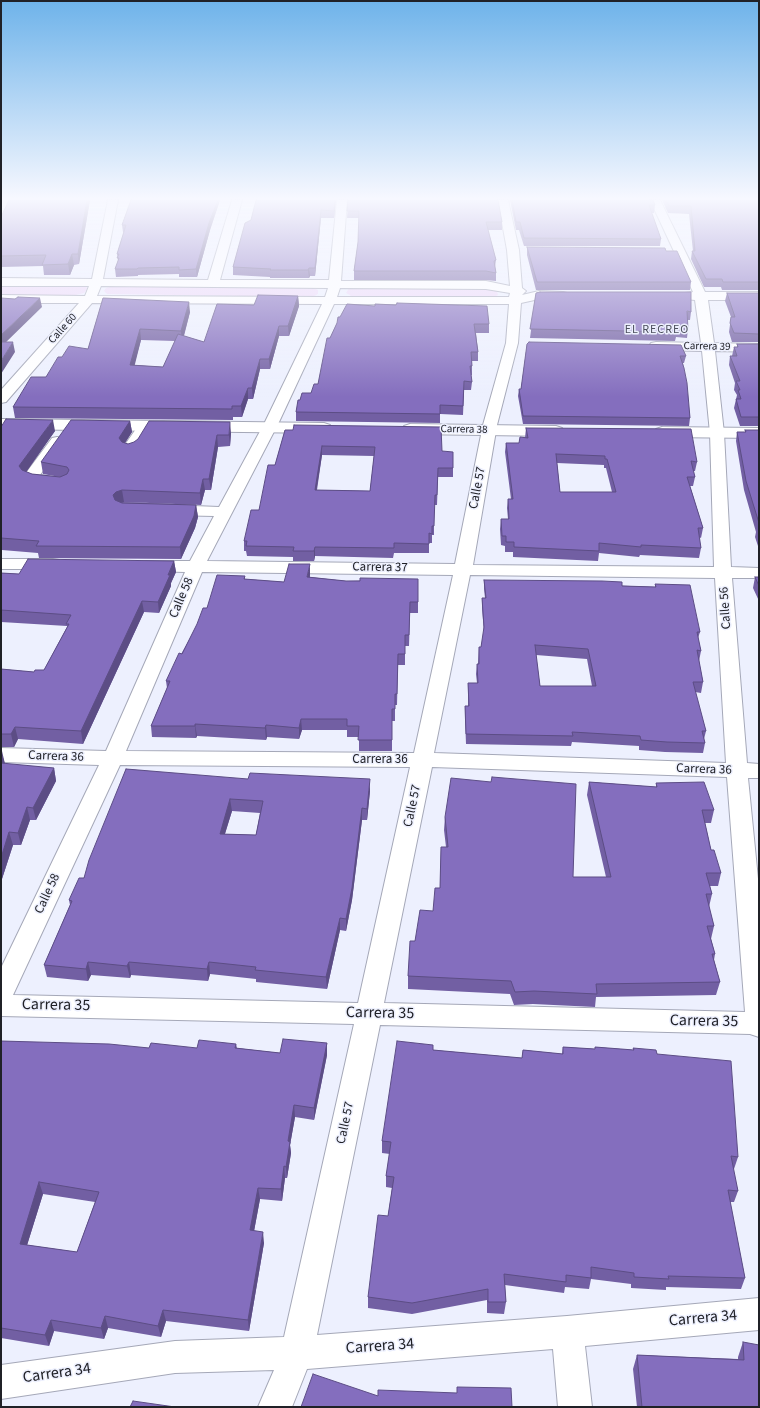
<!DOCTYPE html>
<html>
<head>
<meta charset="utf-8">
<style>
  body { margin:0 }
  #map { position:relative; width:760px; height:1408px; overflow:hidden; background:#edf0fe; font-family:"Source Sans 3",sans-serif }
  canvas { display:block }
  .frame { position:absolute; inset:0; border:2px solid #202127; pointer-events:none }
</style>
</head>
<body>
<div id="map">
<canvas width="760" height="1408"></canvas>
<div class="frame"></div>
</div>
<script>
const context = document.querySelector('canvas').getContext('2d');
context.lineJoin = 'round';
function paint(path, color) { context.fillStyle = color; context.fill(path, 'evenodd'); }
const poly = rows => new Path2D(rows.map(r => 'M' + r).join(''));
function trace(path, color, width, dash) { context.strokeStyle = color; context.lineWidth = width; context.lineCap = dash ? 'butt' : 'round'; context.setLineDash(dash || []); context.stroke(path); }
function drawText(font, color, halo, rows, align = 'center') {
  context.font = font + ' "Source Sans 3",sans-serif'; context.lineWidth = 3; context.setLineDash([]); context.textBaseline = 'middle'; context.strokeStyle = halo; context.fillStyle = color; for (const [text, x, y, turn = 0] of rows) {
    context.save(); context.translate(x, y); context.rotate((+turn || 0) * Math.PI / 180); context.textAlign = isNaN(turn) ? turn : align; if (halo) context.strokeText(text, 0, 0); context.fillText(text, 0, 0); context.restore();
  }
}
paint(poly([
  [1,285,82,285,88,288,84,293,76,295,1,295],
  [113,286,311,287,318,290,318,294,312,297,107,294,104,291,106,288],
  [358,287,485,288,497,291,498,295,491,298,353,297,346,293,349,288]
]), '#edd9f8');
const minor = poly([
  [108,200,118,200,103,279,208,280,232,200,242,200,220,280,329,280,337,200,347,200,341,281,486,281,510,286,507,250,498,200,508,200,519,250,522,288,526,291,522,295,539,291,563,292,567,293,569,296,567,299,563,300,539,299,521,303,518,343,497,425,473,565,714,567,710,433,702,351,656,350,651,349,649,346,651,343,656,342,701,343,695,300,685,299,683,296,685,293,693,292,650,200,660,200,705,292,759,292,759,300,708,300,714,343,759,344,759,352,715,351,724,433,731,567,759,568,759,578,732,578,747,763,759,764,759,778,748,778,759,889,759,1037,750,1034,380,1025,317,1335,567,1316,759,1298,759,1330,585,1346,592,1407,558,1407,553,1349,307,1369,292,1407,258,1407,274,1370,175,1373,1,1399,1,1365,175,1341,284,1337,354,1024,1,1016,1,968,99,765,1,762,1,748,106,751,185,572,147,571,141,570,138,566,141,562,147,561,190,561,214,516,169,515,163,513,161,510,163,507,169,505,219,507,265,422,322,304,92,303,6,402,1,403,1,390,79,303,1,303,1,295,85,296,89,286,1,286,1,278,92,279,108,200],
  [101,286,328,288,325,297,97,296,101,286],
  [340,288,486,289,510,293,509,297,337,297,340,288],
  [334,304,509,304,506,343,483,425,455,564,207,561,279,422,334,304],
  [202,572,453,575,414,753,126,751,202,572],
  [470,575,715,578,726,763,434,753,470,575],
  [120,765,410,767,358,1003,13,995,120,765],
  [432,767,727,777,745,1012,384,1003,432,767],
  [145,422,150,423,152,426,138,449,135,452,130,454,125,452,122,449,138,426,140,423,145,422],
  [57,437,62,438,64,441,40,475,60,478,62,481,60,484,54,486,28,482,23,477,52,438,57,437],
  [1,559,53,559,59,560,62,564,59,568,53,569,1,569,1,559]
]);
const major = poly([
  [1,419,324,423,330,425,332,428,330,431,324,433,1,429,1,419],
  [410,424,556,426,562,428,564,431,562,434,556,436,410,434,404,432,402,429,404,426,410,424],
  [662,427,759,428,759,438,662,437,656,435,654,432,656,429,662,427]
]);
trace(minor, '#a5a8b8', 2);
trace(major, '#a5a8b8', 2);
paint(minor, '#fff');
paint(major, '#fff');
paint(poly([
  [90,200,79,264,74,265,70,275,44,275,43,266,1,267,1,217],
  [131,200,220,200,210,230,197,277,179,277,179,274,138,275,138,276,116,277,115,269,118,261,117,254,124,232,123,232,122,225],
  [336,200,334,218,321,218,315,276,310,276,309,278,270,278,270,277,233,275,233,267,251,220,254,208],
  [348,200,502,222,502,230,488,230,496,260,495,267,496,273,496,281,486,280,354,280,354,271,358,242,359,218,347,218],
  [510,200,653,200,655,205,654,213,652,213,661,239,660,246,524,246,519,230,516,230],
  [662,200,759,200,759,290,722,290,721,287,704,287,691,259,692,251,693,251,689,214,668,213],
  [527,247,666,251,691,282,690,290,536,290,527,255],
  [536,293,691,312,690,320,688,320,688,329,687,338,676,337,675,341,530,338],
  [727,293,759,293,759,342,732,342,729,332,731,317,725,301],
  [298,296,299,306,289,336,279,336,270,369,260,369,253,399,248,399,242,417,233,417,233,420,15,418,13,407,46,377,62,357,88,349,103,298,190,312,184,336,204,342,254,305],
  [141,340,175,341,163,367,134,365],
  [337,323,489,324,489,333,476,333,478,352,478,361,472,361,472,375,471,375,472,382,471,390,464,390,463,415,440,414,440,423,296,421,296,412,300,400,311,393,318,384,330,338],
  [527,344,686,356,684,363,683,363,690,418,689,426,523,424,518,396,519,389,521,389],
  [737,344,759,344,759,426,740,426,734,408,737,395,734,390,735,383,729,365,730,356,732,356,734,347,737,347],
  [130,421,132,432,125,443,128,444,231,433,230,446,218,447,211,490,205,490,201,505,124,502,121,502,196,505,198,517,195,528,181,559,39,558,38,553,2,550,1,552,1,427,55,431,26,472,32,474,60,477,43,474,41,462],
  [526,428,697,462,695,471,693,471,695,477,693,486,690,486,703,528,701,538,699,537,701,548,699,558,640,555,639,557,599,553,598,561,513,557,513,552,505,552,505,546,501,545,500,529,501,519,508,519,507,508,508,499,511,499,505,452,506,443,519,443,525,438],
  [557,463,604,465,604,468,606,468,612,492,560,492],
  [285,430,442,451,453,468,453,477,438,477,437,505,434,505,434,535,432,535,432,543,429,543,429,553,394,553,393,558,315,556,314,561,293,561,293,557,247,556,246,551,244,551,244,541,259,510,275,465],
  [322,455,374,456,370,491,317,490],
  [745,430,759,430,759,549,755,537,756,532,744,490,736,441,737,432,745,432],
  [174,561,176,572,171,583,171,586,159,613,144,612,83,744,18,739,14,747,1,747,1,669,34,672,44,670,67,627,67,626,1,622,1,573,19,574],
  [310,575,310,577,346,581,418,579,418,613,410,613,409,646,405,646,405,665,398,665,397,705,395,705,395,721,392,721,392,751,359,751,359,737,347,737,347,730,302,730,299,739,267,737,266,740,197,736,196,738,152,737,151,726,167,688,166,681,207,608,245,576,245,579,284,582],
  [755,577,759,577,759,601,753,588],
  [484,580,655,587,655,584,700,632,698,638,701,651,699,661,703,682,701,693,695,692,706,731,704,739,705,743,703,753,665,752,639,750,639,746,572,742,571,746,466,744,465,717,465,706,468,706,468,683,477,683,476,674,477,664,478,664,479,647,481,647,484,632,482,608,482,598,485,598,484,589],
  [536,655,587,659,592,686,540,686],
  [1,751,5,764,54,768,56,781,36,820,30,820,21,845,13,845,1,882],
  [126,769,370,791,367,820,362,820,352,900,346,931,340,930,327,989,256,982,256,979,210,974,208,981,131,975,130,978,91,975,88,981,47,977,44,965,70,905,69,900,84,878],
  [232,811,260,813,256,835,225,834],
  [589,782,656,787,656,783,714,810,711,823,705,823,711,850,721,873,718,886,710,886,712,894,709,907,714,926,711,939,715,954,714,960,720,982,716,995,596,997,595,1007,533,1004,514,1005,510,994,408,989,408,976,415,941,433,911,440,888,441,847,446,847,444,830,445,817,573,877,606,877,587,795],
  [1,1041,149,1048,197,1048,236,1044,237,1048,280,1053,327,1043,327,1055,314,1120,295,1117,290,1145,291,1153,287,1178,285,1178,282,1201,260,1199,254,1231,264,1243,249,1331,166,1321,161,1337,108,1328,104,1339,54,1331,49,1346,1,1338],
  [43,1194,95,1202,77,1252,27,1245],
  [433,1045,433,1050,522,1058,523,1050,562,1054,563,1047,595,1049,595,1047,633,1050,633,1048,657,1054,738,1157,734,1169,733,1169,738,1191,734,1202,730,1202,745,1278,741,1289,666,1287,666,1290,631,1288,631,1284,591,1279,589,1289,565,1287,564,1293,505,1285,506,1302,504,1314,487,1313,487,1300,412,1314,368,1308,368,1297,388,1216,392,1188,386,1187,386,1176,390,1154,382,1153,382,1141],
  [743,1342,759,1407,637,1407,633,1369,637,1355,738,1359,738,1357]
]), '#725fa3');
paint(poly([
  [87,200,90,200,79,264,78,254],
  [218,200,220,200,210,230,197,277,196,269,209,223],
  [335,200,336,200,334,218,334,211],
  [321,210,321,218,315,276,315,268],
  [72,254,74,265,70,275,68,264],
  [309,268,310,276,309,278,308,270],
  [298,296,299,306,289,336,288,326],
  [40,298,42,307,1,347,1,335],
  [189,302,190,312,182,342,181,331],
  [279,326,279,336,270,369,269,359],
  [140,329,141,340,132,376,130,365],
  [13,342,15,352,1,374,1,361],
  [260,359,260,369,253,399,252,388],
  [248,388,248,399,242,417,241,406],
  [53,420,55,431,22,478,19,466],
  [130,421,132,432,121,449,119,438],
  [230,422,231,433,230,446,229,435],
  [217,435,218,447,211,490,209,479],
  [322,446,322,455,315,499,315,490],
  [203,479,205,490,201,505,200,493],
  [122,490,124,502,118,504,115,507,113,495,116,492],
  [196,505,198,517,195,528,181,559,180,547],
  [315,547,315,556,314,561,314,551],
  [174,561,176,572,171,583,171,586,159,613,158,602],
  [310,564,310,575,307,588,307,577],
  [142,601,144,612,83,744,81,731],
  [301,719,302,730,299,739,299,728],
  [195,724,197,736,196,738,195,726],
  [266,725,267,737,266,740,265,728],
  [15,727,18,739,14,747,11,734],
  [2,751,5,764,1,770,1,752],
  [54,768,56,781,36,820,33,808],
  [370,779,370,791,367,820,367,809],
  [230,799,232,811,221,846,220,834],
  [27,807,30,820,21,845,18,833],
  [362,808,362,820,352,900,346,931,346,919],
  [9,832,13,845,1,882,1,858],
  [340,918,340,930,327,989,326,977],
  [88,962,91,975,88,981,86,969],
  [129,962,131,975,130,978,127,966],
  [209,962,210,974,208,981,207,969],
  [327,1043,327,1055,314,1120,314,1108],
  [294,1105,295,1117,290,1145,291,1153,287,1178,286,1167,288,1141],
  [284,1166,285,1178,282,1201,281,1189],
  [39,1182,43,1194,24,1255,20,1244],
  [258,1188,260,1199,252,1242,250,1230],
  [263,1232,264,1243,249,1331,248,1320],
  [163,1310,166,1321,161,1337,158,1326],
  [105,1316,108,1328,104,1339,101,1328],
  [51,1320,54,1331,49,1346,45,1335]
]), '#5c4d85');
const building = poly([
  [9,200,87,200,78,254,72,254,68,264,42,265,46,255,1,256,1,217,9,200],
  [131,200,218,200,209,223,196,269,179,270,179,267,138,268,137,269,115,269,119,258,117,258,119,254,117,254,126,225,122,225,131,200],
  [256,200,335,200,334,211,321,210,315,268,309,268,308,270,270,270,271,269,233,267,245,223,251,220,256,200],
  [348,200,498,200,502,222,486,222,496,260,494,261,496,273,486,271,354,271,358,242,359,211,347,211,348,200],
  [512,200,653,200,655,205,649,205,661,239,524,238,520,222,516,222,512,200],
  [666,200,759,200,759,282,723,282,722,279,706,279,692,251,695,251,691,206,669,206,666,200],
  [527,247,665,248,666,251,677,251,691,282,537,282,527,247],
  [540,292,691,292,691,312,687,311,688,329,675,329,676,332,530,329,536,293,540,292],
  [727,293,759,293,759,334,734,333,730,323,731,317,735,317,727,293],
  [258,295,298,296,288,326,279,326,269,359,260,359,252,388,248,388,241,406,232,406,232,409,13,407,31,377,46,377,58,357,62,357,69,346,88,349,103,298,189,302,181,331,140,329,130,365,163,367,178,334,204,342,217,304,254,305,258,295],
  [18,297,40,298,1,335,1,298,15,299,18,297],
  [397,303,487,306,489,324,474,324,478,352,471,352,472,366,470,366,472,382,464,381,463,406,440,405,440,414,296,412,298,400,300,400,302,393,311,393,314,384,318,384,327,338,330,338,337,323,338,317,340,317,347,304,375,306,375,304,396,305,397,303],
  [1,342,13,342,1,361,1,342],
  [529,342,681,345,686,356,680,356,684,368,687,383,690,418,523,416,519,389,521,389,527,344,529,342],
  [737,344,759,344,759,417,741,417,736,399,741,399,738,390,740,390,736,381,740,381,730,356,737,356,734,347,738,347,737,344],
  [6,419,53,420,19,466,22,470,32,474,60,477,67,474,69,470,67,467,41,462,71,420,130,421,119,438,122,442,128,444,134,442,138,439,149,421,230,422,229,435,217,435,209,479,203,479,200,493,122,490,116,492,113,495,115,500,122,503,196,505,194,516,180,547,36,546,39,541,1,538,1,427,6,419],
  [294,425,441,427,442,451,453,452,453,468,438,468,437,495,435,495,434,526,432,526,432,534,429,533,429,544,394,543,394,548,315,547,314,551,293,551,294,547,246,546,247,541,244,541,251,510,259,510,268,465,275,465,285,430,293,430,294,425],
  [322,446,375,447,370,491,315,490,322,446],
  [526,428,691,429,697,462,691,461,695,477,687,477,703,528,698,528,701,548,641,545,641,547,599,543,599,551,514,547,514,542,506,542,506,536,502,536,501,519,509,519,508,499,513,499,506,443,519,443,520,437,528,438,526,428],
  [556,454,605,456,605,459,607,459,616,492,560,492,556,454],
  [745,430,759,430,759,523,746,481,737,432,746,432,745,430],
  [28,559,174,561,168,575,170,575,158,602,142,601,81,731,15,727,11,734,1,734,1,669,34,672,35,670,44,670,69,624,66,624,71,615,1,610,1,573,19,574,28,559],
  [289,564,310,564,307,577,346,581,360,581,360,578,418,579,418,602,410,602,409,635,405,635,405,654,398,654,397,694,395,694,395,709,392,709,392,740,358,740,359,726,347,726,347,719,301,719,299,728,266,725,265,728,195,724,195,726,151,726,170,681,166,681,179,653,182,654,197,624,203,608,207,608,217,575,245,576,244,579,284,582,289,564],
  [755,577,759,577,759,586,755,577],
  [484,580,602,581,622,582,622,586,656,587,655,584,690,585,700,632,697,632,701,651,697,650,703,682,693,682,706,731,702,731,705,743,667,742,641,740,640,736,572,732,573,736,466,734,465,706,469,706,468,683,478,683,477,664,479,664,479,647,481,647,484,627,482,598,486,598,484,580],
  [535,645,588,649,596,686,540,686,535,645],
  [1,763,54,768,33,808,27,807,18,833,9,832,1,858,1,763],
  [126,769,248,779,250,773,370,779,367,809,362,808,352,888,346,919,340,918,326,977,255,970,256,967,209,962,207,969,129,962,127,966,88,962,86,969,44,965,72,901,69,900,79,878,84,878,89,860,126,769],
  [230,799,263,801,256,835,220,834,230,799],
  [492,777,576,784,573,877,611,877,589,782,657,787,656,783,704,782,714,810,702,810,711,850,714,850,721,873,706,873,712,894,706,894,714,926,707,926,715,954,712,954,720,982,596,984,597,994,534,991,515,992,511,981,408,976,410,941,415,941,420,910,433,911,435,888,440,888,441,847,448,847,445,817,451,778,491,782,492,777],
  [283,1039,327,1043,314,1108,294,1105,288,1141,290,1142,286,1167,284,1166,281,1189,258,1188,250,1230,263,1232,248,1320,163,1310,158,1326,105,1316,101,1328,51,1320,45,1335,1,1328,1,1041,109,1044,149,1048,151,1043,197,1048,199,1040,236,1044,235,1048,280,1053,283,1039],
  [39,1182,99,1192,77,1252,20,1244,39,1182],
  [397,1041,433,1045,433,1050,522,1058,523,1050,563,1054,563,1047,595,1049,595,1047,634,1050,633,1048,656,1050,657,1054,731,1061,738,1157,731,1156,738,1191,728,1190,745,1278,668,1276,669,1279,634,1277,634,1273,591,1267,591,1278,566,1275,566,1282,504,1274,506,1302,488,1302,488,1289,412,1303,368,1297,378,1215,388,1216,394,1177,386,1176,391,1142,382,1141,397,1041],
  [743,1342,759,1345,759,1407,642,1407,637,1355,744,1360,743,1342],
  [313,1374,378,1396,378,1390,457,1393,457,1387,511,1388,512,1407,301,1407,313,1374],
  [133,1401,175,1407,130,1407,133,1401]
]);
paint(building, '#846ebe');
trace(building, '#5c4d85', 1);
const sky = context.createLinearGradient(0, 0, 0, 397);
sky.addColorStop(0, '#6eb3ea');
sky.addColorStop(0.5, '#f7f8ff');
sky.addColorStop(1, '#f7f8ff00');
context.fillStyle = sky;
context.fillRect(0, 0, 760, 397);
drawText('11px', '#202127', '#edf0fe', [
  ["Calle 60",63,329,-48],
  ["Carrera 39",707,347,1],
  ["Carrera 38",464,430,1]
]);
context.letterSpacing = '1px';
drawText('12px', '#4b4e5c', '#edf0fe', [
  ["EL RECREO",657,330]
]);
context.letterSpacing = '0px';
drawText('13px', '#202127', '#edf0fe', [
  ["Calle 57",478,488,-79],
  ["Carrera 37",380,568,1],
  ["Calle 58",182,598,-67],
  ["Calle 56",726,608,-94],
  ["Carrera 36",56,757,2],
  ["Carrera 36",380,760],
  ["Carrera 36",704,770,2],
  ["Calle 57",413,806,-78],
  ["Calle 58",48,894,-65],
  ["Calle 57",346,1123,-78]
]);
drawText('16px', '#202127', '#edf0fe', [
  ["Carrera 35",56,1006,1],
  ["Carrera 35",380,1014,1],
  ["Carrera 35",704,1022,1],
  ["Carrera 34",703,1319,-5],
  ["Carrera 34",380,1347,-4],
  ["Carrera 34",57,1374,-8]
]);
</script>
</body>
</html>
